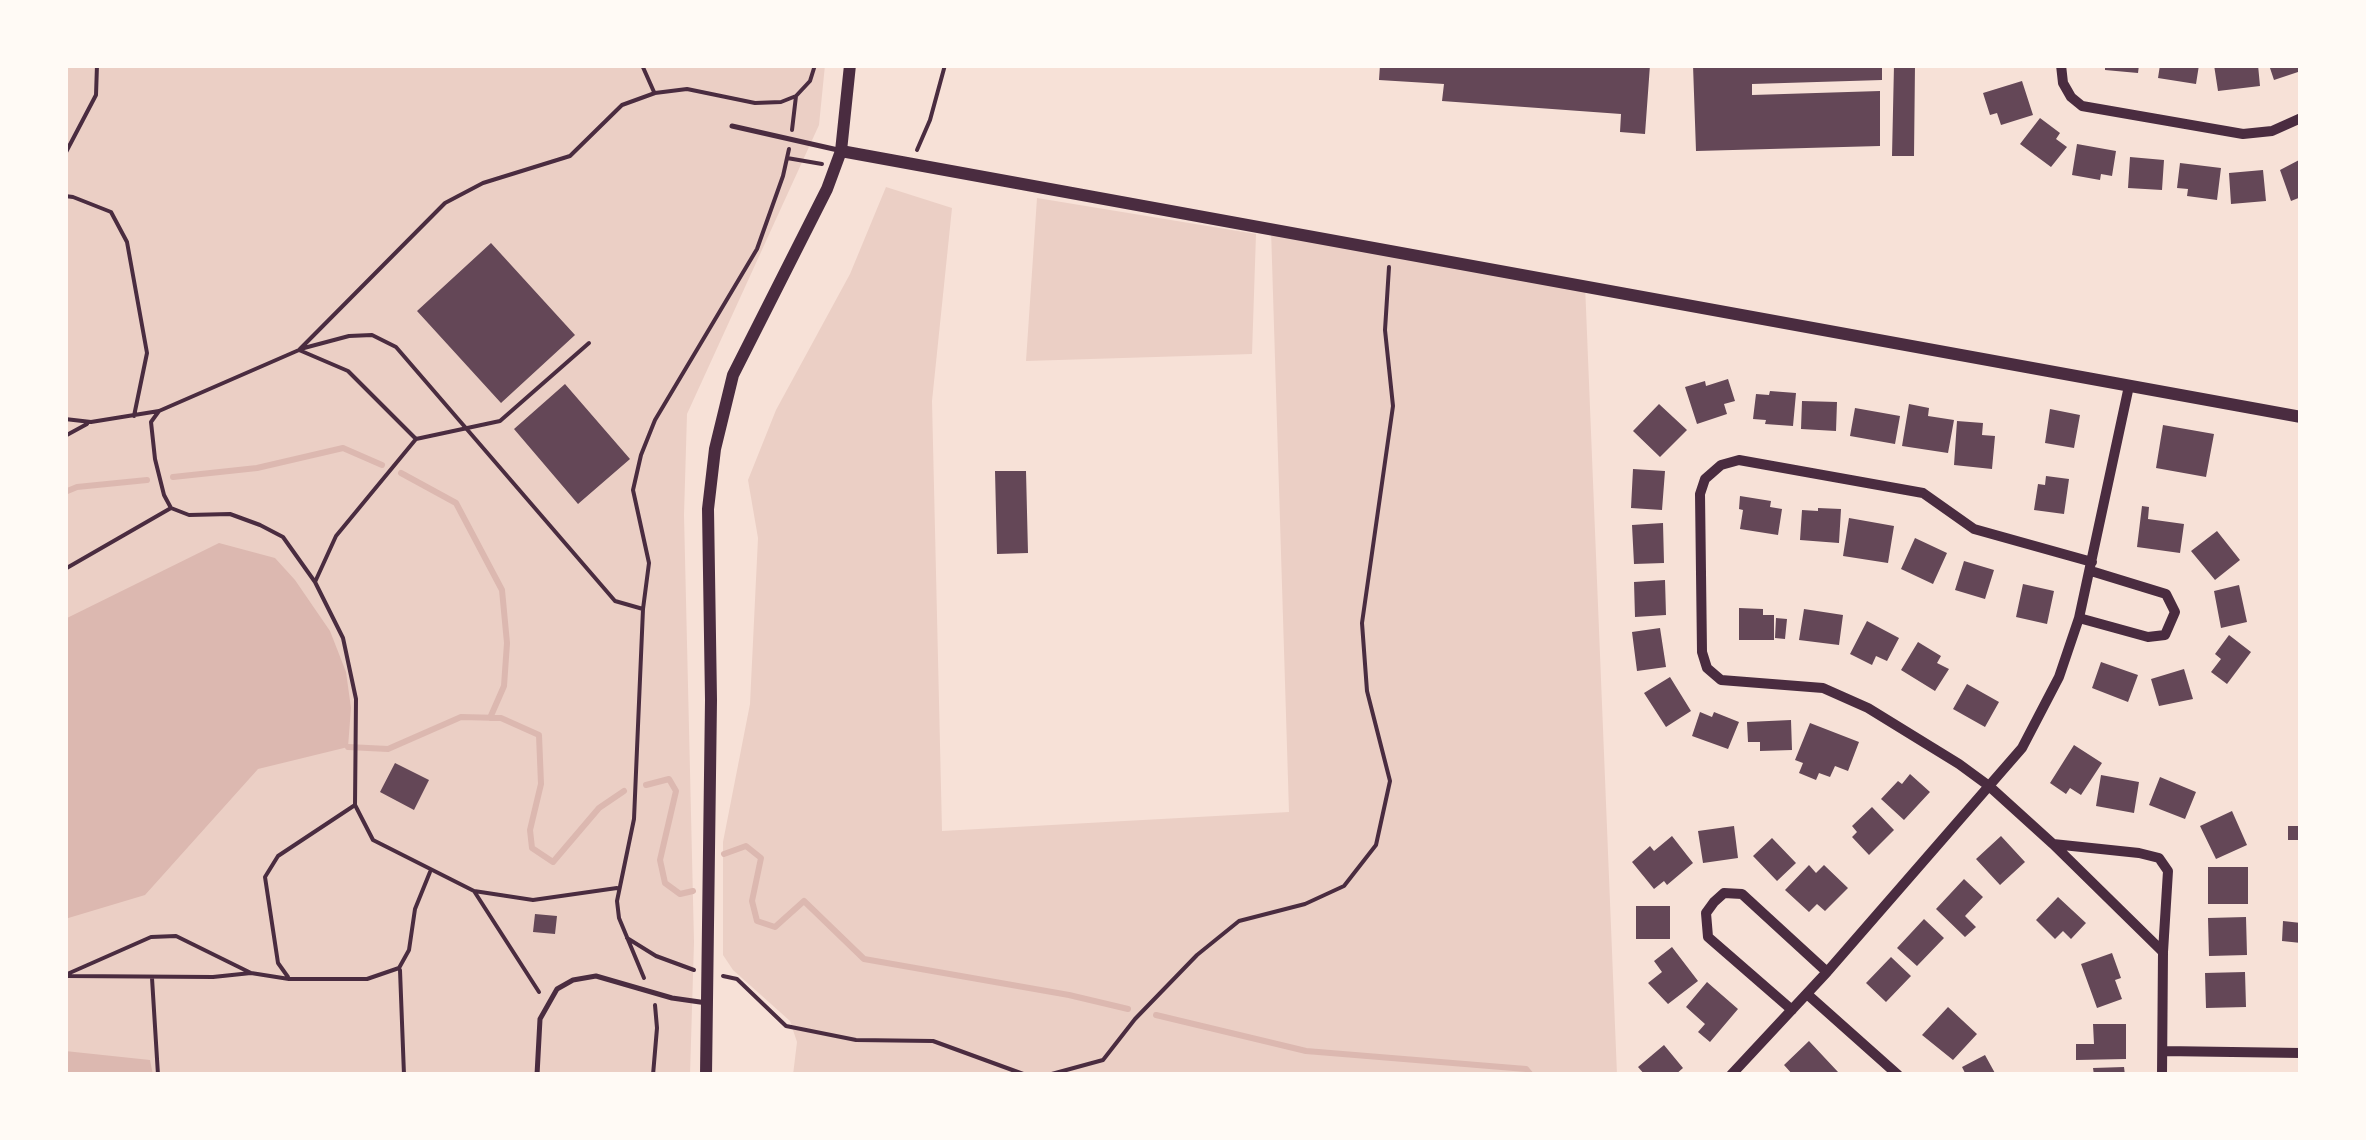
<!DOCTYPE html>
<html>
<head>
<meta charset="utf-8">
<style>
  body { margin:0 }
  #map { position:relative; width:2366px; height:1140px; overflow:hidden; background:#f7e1d7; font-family:Overpass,sans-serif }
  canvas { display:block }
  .frame { position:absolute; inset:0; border:68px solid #fffaf5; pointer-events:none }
</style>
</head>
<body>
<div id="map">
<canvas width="2366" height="1140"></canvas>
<div class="frame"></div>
</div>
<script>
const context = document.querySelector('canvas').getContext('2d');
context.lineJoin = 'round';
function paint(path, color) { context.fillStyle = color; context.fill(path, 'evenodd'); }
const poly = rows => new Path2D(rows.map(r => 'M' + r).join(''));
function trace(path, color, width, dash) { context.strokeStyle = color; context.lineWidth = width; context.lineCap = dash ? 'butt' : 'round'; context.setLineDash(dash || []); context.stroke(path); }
paint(poly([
  [65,65,825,65,819,125,687,414,684,515,694,942,690,1075,65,1075],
  [886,187,952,208,932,401,942,831,1289,812,1271,229,1585,284,1617,1075,793,1075,797,1042,790,1021,733,970,723,955,723,842,750,704,758,538,748,480,776,410,850,274],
  [1037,198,1256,234,1252,354,1026,361]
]), '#ebcfc5');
paint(poly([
  [219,543,275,558,295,580,330,631,346,672,351,708,348,747,258,769,145,895,65,919,65,619],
  [65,1051,150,1060,153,1075,65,1075]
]), '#dcb8b0');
trace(poly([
  [401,473,456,503,502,590,507,643,504,686,490,718],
  [173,477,257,468,343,448,382,465],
  [65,492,77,487,147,480],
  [348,747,388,749,461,717,501,718,539,735,541,784,530,830,532,848,553,862,599,808,624,791],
  [646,785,669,779,676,791,660,860,665,883,680,894,693,891],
  [724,854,746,846,761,858,752,901,757,921,775,927,804,901,864,959,1069,995,1128,1009],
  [1156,1015,1306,1051,1526,1069,1531,1075]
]), '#dcb8b0', 6);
paint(poly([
  [1380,65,1650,65,1645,134,1620,132,1621,114,1442,101,1444,84,1379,80],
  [1693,65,1882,65,1882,80,1752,84,1752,95,1880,91,1880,146,1696,151],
  [1894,65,1915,65,1914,156,1892,156],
  [2105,65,2139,65,2138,73,2105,70],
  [2160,65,2199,65,2196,84,2158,78],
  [2214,65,2258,65,2260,86,2218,91],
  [2269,65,2301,65,2301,71,2274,80],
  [2022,81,2033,115,2001,125,1997,113,1990,115,1983,93],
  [2040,118,2060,133,2056,139,2067,147,2051,167,2020,144],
  [2077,144,2116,151,2112,176,2101,174,2100,180,2072,175],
  [2130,157,2164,160,2162,190,2128,188],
  [2301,159,2301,197,2291,201,2280,170],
  [2180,163,2221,168,2217,200,2187,196,2188,189,2177,188],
  [2263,170,2266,201,2231,204,2229,173],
  [491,243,575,335,501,403,417,311],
  [1728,379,1735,401,1724,404,1727,414,1697,424,1685,387,1705,381,1706,386],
  [565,384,630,459,578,504,514,429],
  [1770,391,1796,393,1793,426,1765,424,1766,420,1753,419,1756,394,1769,395],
  [1802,401,1837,402,1836,431,1801,429],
  [1659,404,1687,430,1660,457,1633,431],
  [1909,404,1929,408,1928,416,1954,420,1948,453,1902,446],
  [1855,408,1900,416,1895,444,1850,436],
  [2050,409,2080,415,2074,448,2045,443],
  [1957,421,1983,423,1982,435,1995,436,1992,469,1954,465],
  [2163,425,2214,434,2206,477,2156,468],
  [1633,469,1665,471,1662,510,1631,508],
  [995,471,1026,471,1028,553,997,554],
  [2046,476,2069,479,2064,514,2034,510,2038,484,2045,485],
  [1740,496,1771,501,1770,507,1782,509,1778,535,1740,529,1743,510,1739,509],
  [2142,506,2149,507,2148,519,2184,524,2180,553,2137,547],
  [1818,508,1841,509,1839,543,1800,540,1802,510,1818,511],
  [1849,518,1894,526,1888,563,1843,556],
  [1663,523,1664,563,1634,564,1632,525],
  [2217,531,2240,560,2215,580,2191,551],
  [1915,538,1947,553,1933,584,1901,569],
  [1964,561,1994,570,1985,599,1955,590],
  [1665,580,1666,615,1635,617,1634,582],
  [2023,584,2054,591,2047,624,2016,617],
  [2239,585,2247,622,2221,628,2214,591],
  [1739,608,1763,609,1763,615,1774,615,1774,640,1739,640],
  [1804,609,1843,615,1839,645,1799,640],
  [1776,618,1787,619,1785,639,1775,638],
  [1867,621,1899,638,1887,661,1876,656,1872,665,1850,654],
  [1660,628,1666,667,1637,671,1632,632],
  [2229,635,2251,652,2227,684,2211,672,2221,659,2215,654],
  [1918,642,1941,656,1937,663,1949,669,1935,691,1901,670],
  [2101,662,2138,675,2128,702,2092,688],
  [2184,669,2193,699,2159,706,2151,679],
  [1670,677,1691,711,1666,727,1644,693],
  [1967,684,1999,702,1985,727,1953,709],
  [1700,712,1712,717,1714,712,1739,722,1728,749,1692,736],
  [1791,720,1792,750,1760,751,1760,742,1748,742,1747,722],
  [1810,723,1859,742,1848,771,1835,766,1830,777,1819,773,1816,780,1799,773,1803,763,1795,760],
  [2074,745,2102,763,2081,795,2070,788,2066,794,2050,783],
  [395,763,429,780,414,810,380,792],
  [1910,774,1930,792,1904,820,1881,799,1898,781,1902,784],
  [2101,775,2139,782,2134,813,2096,806],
  [2160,777,2196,792,2185,819,2149,805],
  [1872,807,1894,830,1869,855,1852,837,1857,832,1852,826],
  [2232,811,2247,845,2216,859,2200,826],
  [1734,826,1738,858,1703,863,1698,831],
  [2288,826,2301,826,2301,840,2288,840],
  [1672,836,1693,863,1667,885,1664,881,1654,889,1632,862,1650,846,1654,851],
  [2001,836,2025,862,2000,885,1976,859],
  [1772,838,1796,863,1777,881,1753,856],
  [1809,865,1816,873,1824,865,1848,888,1825,911,1817,904,1809,912,1785,890],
  [2208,867,2248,867,2248,904,2208,904],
  [1964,879,1983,897,1965,916,1976,927,1965,937,1936,909],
  [2058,897,2086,923,2071,939,2063,931,2055,939,2036,920],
  [1636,906,1670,906,1670,939,1636,939],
  [535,914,557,916,555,934,533,932],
  [2246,917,2247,955,2209,956,2208,918],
  [1924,919,1944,938,1917,966,1897,948],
  [2283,921,2301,923,2301,943,2282,941],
  [1672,947,1698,981,1668,1004,1648,983,1662,972,1654,961],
  [2112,953,2121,978,2115,980,2122,999,2097,1008,2081,964],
  [1891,957,1911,976,1886,1002,1866,983],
  [2245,972,2246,1007,2206,1008,2205,973],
  [1707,982,1738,1009,1710,1042,1698,1032,1705,1024,1686,1007],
  [1948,1007,1977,1034,1953,1060,1922,1035],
  [2093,1024,2126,1024,2126,1059,2076,1060,2076,1044,2094,1044],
  [1809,1041,1838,1072,1835,1075,1793,1075,1784,1065],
  [1664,1045,1683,1068,1675,1075,1645,1075,1638,1067],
  [1985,1055,1996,1075,1966,1075,1962,1067],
  [2124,1067,2125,1075,2094,1075,2093,1068]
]), '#644757');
trace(poly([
  [642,65,654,92],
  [792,130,796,96],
  [917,150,930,120,945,65],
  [65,154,96,95,97,65],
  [787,158,822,164],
  [65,196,73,197,111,212,127,242,147,353,134,416],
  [304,348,349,336,372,335,396,347,615,601,643,609],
  [299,350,348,371,416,439],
  [65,419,91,422,159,411],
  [65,436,87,424],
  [65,569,171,508],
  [315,582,336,536,416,439,500,421,589,343],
  [617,888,533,900,474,891,373,840,355,805,356,699,343,638,315,582,283,537,260,525,230,514,189,515,171,508,164,495,155,459,151,422,159,411,299,350,445,203,483,183,570,156,622,105,655,93,687,89,755,103,781,102,796,96,810,81,815,65],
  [474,891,539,992],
  [627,938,656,956,694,970],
  [400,970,404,1075],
  [65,975,151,937,176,936,251,973,289,979,367,979,399,968,409,950,415,909,430,872],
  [66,976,213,977,251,973],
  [723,976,737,979,786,1026,856,1040,933,1041,1026,1075],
  [288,977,278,963,265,877,278,856,355,805],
  [152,978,158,1075],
  [644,978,619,918,617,901,634,819,643,609,649,563,633,490,641,455,655,420,757,249,783,176,789,149],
  [653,1075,657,1028,655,1005],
  [1048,1075,1103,1060,1135,1019,1197,955,1239,921,1305,904,1344,886,1376,845,1390,781,1367,691,1362,623,1393,406,1385,330,1389,267]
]), '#4a2c40', 4);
trace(poly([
  [732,126,838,150],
  [537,1075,540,1019,557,989,573,980,596,976,672,998,707,1003]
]), '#4a2c40', 5);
trace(poly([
  [2061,65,2063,83,2071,97,2082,106,2243,134,2272,131,2301,118],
  [2092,562,1974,529,1923,493,1739,460,1721,465,1705,479,1700,494,1702,652,1707,668,1721,680,1823,688,1868,708,1959,764,1989,786,2053,844,2163,952],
  [2079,618,2148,637,2165,635,2175,612,2166,594,2091,571],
  [2053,844,2139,853,2159,858,2168,871,2163,952,2162,1075],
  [1807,994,1898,1075],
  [1792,1010,1708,937,1706,913,1714,902,1724,893,1742,894,1827,972],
  [2163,1051,2301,1053],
  [1731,1075,1827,972,2022,748,2059,677,2079,618,2129,386]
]), '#4a2c40', 10);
trace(poly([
  [841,151,2301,417],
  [706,1075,711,700,708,509,715,449,733,375,827,189,841,151,850,65]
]), '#4a2c40', 12);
</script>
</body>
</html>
